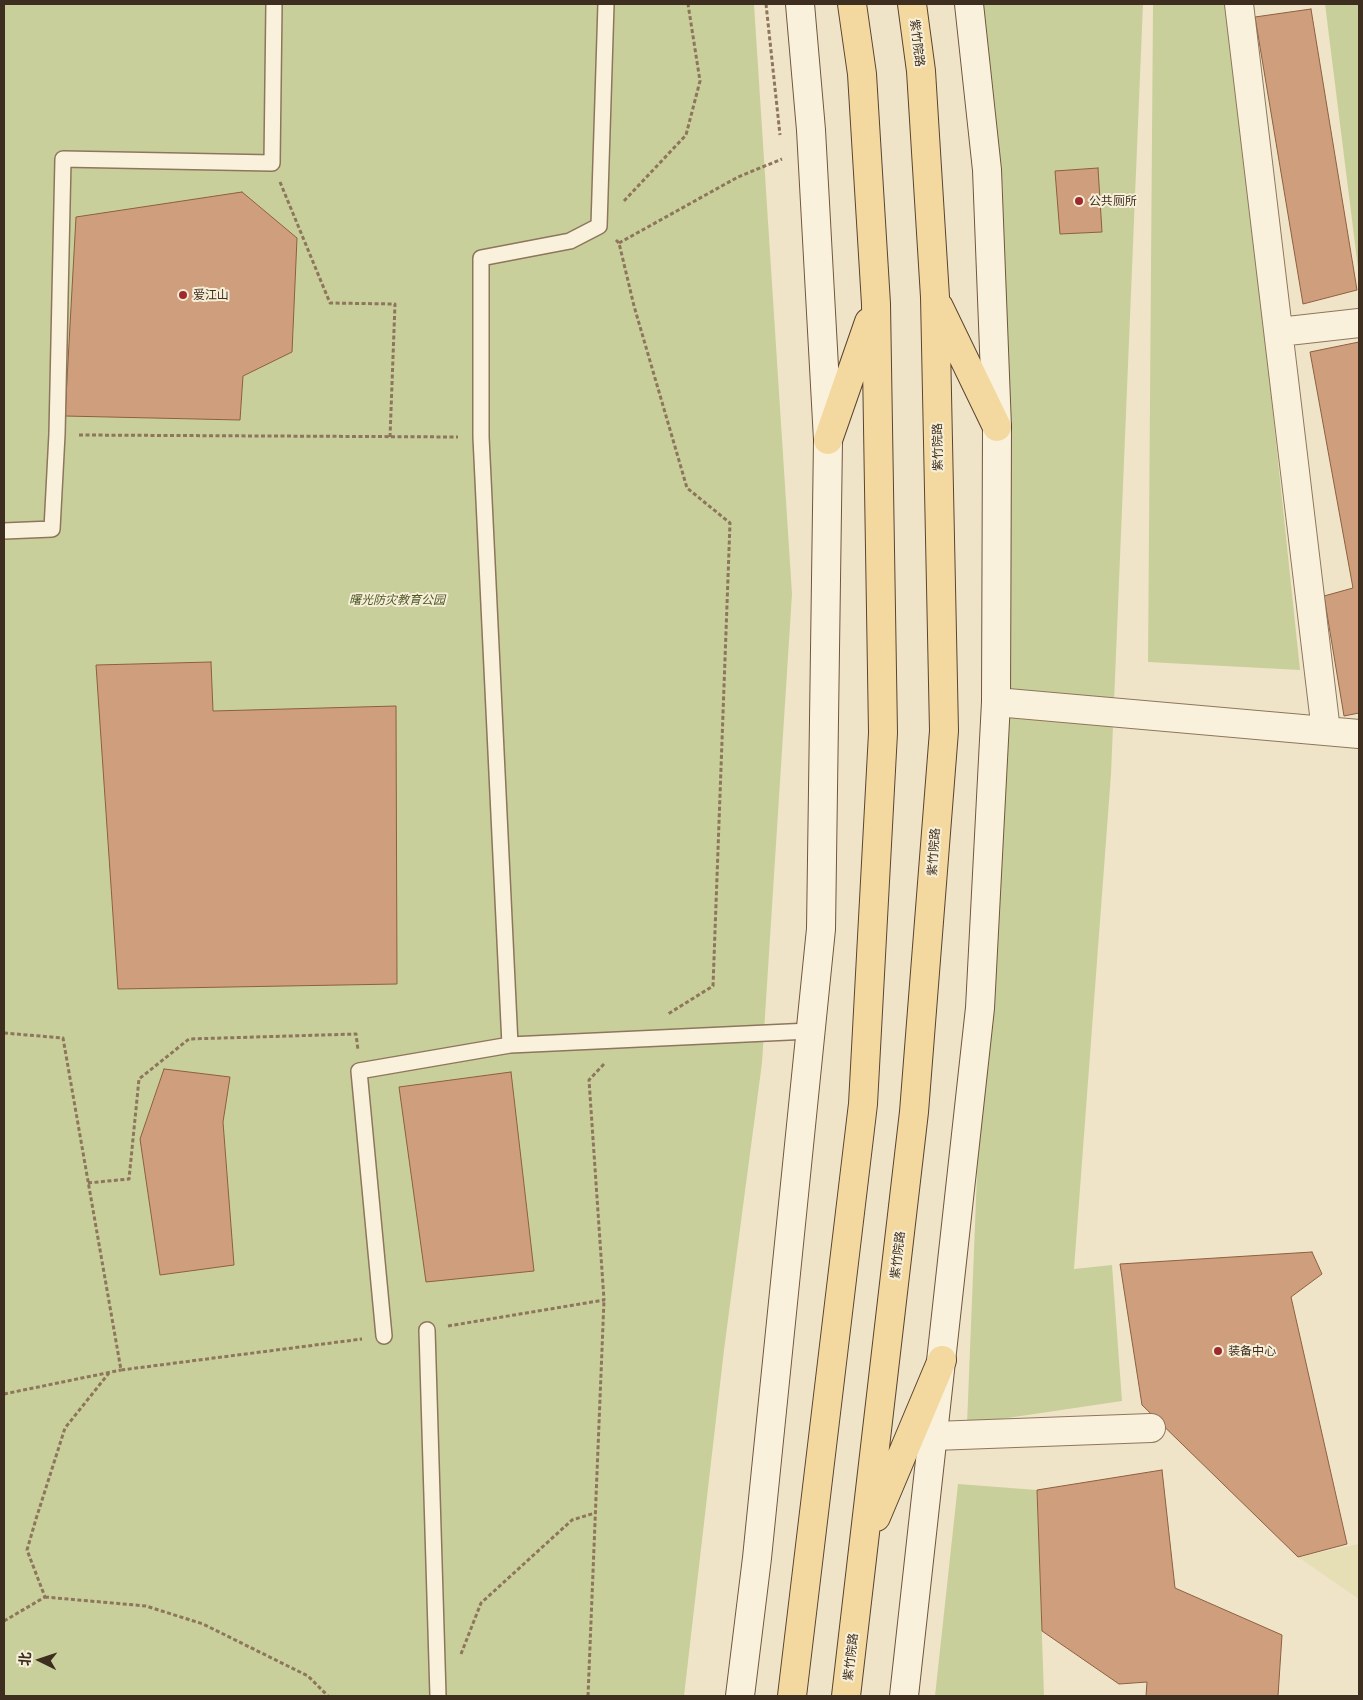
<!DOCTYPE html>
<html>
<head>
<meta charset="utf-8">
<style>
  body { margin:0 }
  #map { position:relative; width:1363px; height:1700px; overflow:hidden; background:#f0e4c8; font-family:"Crimson Pro","Noto Sans SC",serif }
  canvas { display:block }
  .frame { position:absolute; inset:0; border:5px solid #3d2e20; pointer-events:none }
  .north { position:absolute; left:15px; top:1635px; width:50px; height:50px; -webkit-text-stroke:4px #f7eed8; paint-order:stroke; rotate:274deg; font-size:14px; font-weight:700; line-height:20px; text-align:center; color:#3d2e20 }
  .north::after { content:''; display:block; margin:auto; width:18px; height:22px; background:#3d2e20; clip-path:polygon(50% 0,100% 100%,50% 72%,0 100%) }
</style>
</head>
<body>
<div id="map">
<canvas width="1363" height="1700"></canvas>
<div class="frame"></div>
<div class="north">北</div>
</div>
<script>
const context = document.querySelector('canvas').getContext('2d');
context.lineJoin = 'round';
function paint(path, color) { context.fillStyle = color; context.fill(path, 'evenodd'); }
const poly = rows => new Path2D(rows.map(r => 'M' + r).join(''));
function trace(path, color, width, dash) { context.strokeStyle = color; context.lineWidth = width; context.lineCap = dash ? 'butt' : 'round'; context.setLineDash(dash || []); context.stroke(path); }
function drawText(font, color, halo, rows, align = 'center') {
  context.font = font + ' "Crimson Pro","Noto Sans SC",serif'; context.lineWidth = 4; context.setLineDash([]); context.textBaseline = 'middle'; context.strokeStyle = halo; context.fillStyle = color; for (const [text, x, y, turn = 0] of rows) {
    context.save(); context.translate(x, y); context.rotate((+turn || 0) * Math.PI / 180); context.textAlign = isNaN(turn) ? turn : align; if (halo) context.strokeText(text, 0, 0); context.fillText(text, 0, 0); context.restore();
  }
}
paint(poly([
  [1359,1544,1359,1599,1298,1557]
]), '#e6deb5');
paint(poly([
  [4,4,754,4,792,594,762,1063,724,1350,684,1696,4,1696],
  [979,4,1143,4,1111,774,1074,1269,1112,1265,1122,1401,967,1424,996,702,1003,191],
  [1153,4,1230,4,1300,670,1148,662],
  [1325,4,1359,4,1359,276],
  [958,1484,1037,1490,1044,1696,935,1696]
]), '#c9cf9b');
const building = poly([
  [1311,9,1357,290,1303,304,1255,17,1311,9],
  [1098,168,1102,232,1060,234,1055,171,1098,168],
  [242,192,297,238,292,352,243,376,240,420,65,416,76,217,242,192],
  [1359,342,1359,713,1344,716,1324,596,1353,588,1310,352,1359,342],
  [211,662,213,711,396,706,397,984,118,989,96,665,211,662],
  [164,1069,230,1077,223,1122,234,1265,160,1275,140,1139,164,1069],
  [511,1072,534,1271,426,1282,399,1087,511,1072],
  [1312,1252,1322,1274,1291,1297,1347,1544,1298,1557,1142,1405,1120,1264,1312,1252],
  [1162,1470,1175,1588,1282,1635,1278,1696,1146,1696,1147,1682,1119,1684,1042,1631,1037,1490,1162,1470]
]);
paint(building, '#cf9f7d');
trace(building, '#8d5f41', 1);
const lane = poly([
  [4,531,52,529,57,434,63,159,272,163,274,4],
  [510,1045,481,437,481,258,570,241,599,226,606,4],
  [427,1330,438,1696],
  [384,1336,359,1071,510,1045,810,1031]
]);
const street = poly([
  [1239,4,1326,731],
  [1279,332,1359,323],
  [996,702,1359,734],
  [934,1436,1151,1428]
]);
const secondary = poly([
  [740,1696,757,1558,821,929,828,440,811,130,800,4],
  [904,1696,980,1008,996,702,997,427,987,170,969,4]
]);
const primary = poly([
  [939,307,997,427],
  [828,440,869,322],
  [876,1517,942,1360],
  [792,1696,863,1104,883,733,876,304,862,74,852,4],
  [846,1696,914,1112,944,731,935,297,921,71,912,4]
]);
trace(lane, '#8d765c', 18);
trace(street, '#8d765c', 30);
trace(secondary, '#6f573f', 30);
trace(primary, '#5b4430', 30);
trace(poly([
  [766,4,780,135],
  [280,182,330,303,395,304,390,437,392,437],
  [624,201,686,135,700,81,688,4],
  [616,240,619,243,634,306,687,488,730,523,713,986,668,1014],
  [619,243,738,177,782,159],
  [79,435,458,437],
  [4,1033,63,1038,121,1370,362,1339],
  [88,1183,129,1179,139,1079,189,1039,356,1034,358,1050],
  [448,1326,604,1300,589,1080,604,1064],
  [4,1394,121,1370],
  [45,1597,146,1606,203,1624,308,1676,328,1696],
  [4,1621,45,1597,27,1550,36,1519,65,1428,109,1373],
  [461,1654,481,1603,572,1520,595,1513],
  [588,1696,604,1300]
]), '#8d765c', 3, [4, 2.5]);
trace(lane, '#faf1dc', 15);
trace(street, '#faf1dc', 28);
trace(secondary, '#faf1dc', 28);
trace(primary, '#f3d9a0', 28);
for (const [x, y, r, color] of [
  [1079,201,5,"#9e2a2b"],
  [183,295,5,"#9e2a2b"],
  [1218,1351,5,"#9e2a2b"]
]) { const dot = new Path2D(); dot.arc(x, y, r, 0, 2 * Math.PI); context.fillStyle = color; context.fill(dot); trace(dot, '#f7eed8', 2); }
drawText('12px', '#3d2e20', '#f7eed8', [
  ["紫竹院路",917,43,83],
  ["紫竹院路",938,447,-91],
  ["紫竹院路",934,852,-86],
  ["紫竹院路",898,1255,-83],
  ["紫竹院路",851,1657,-83]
]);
drawText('12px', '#3d2e20', '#f7eed8', [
  ["公共厕所",1089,201],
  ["爱江山",193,295],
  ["装备中心",1228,1351]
], 'left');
drawText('italic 12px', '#4d5a26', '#f7eed8', [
  ["曙光防灾教育公园",397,600]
]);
</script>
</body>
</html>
